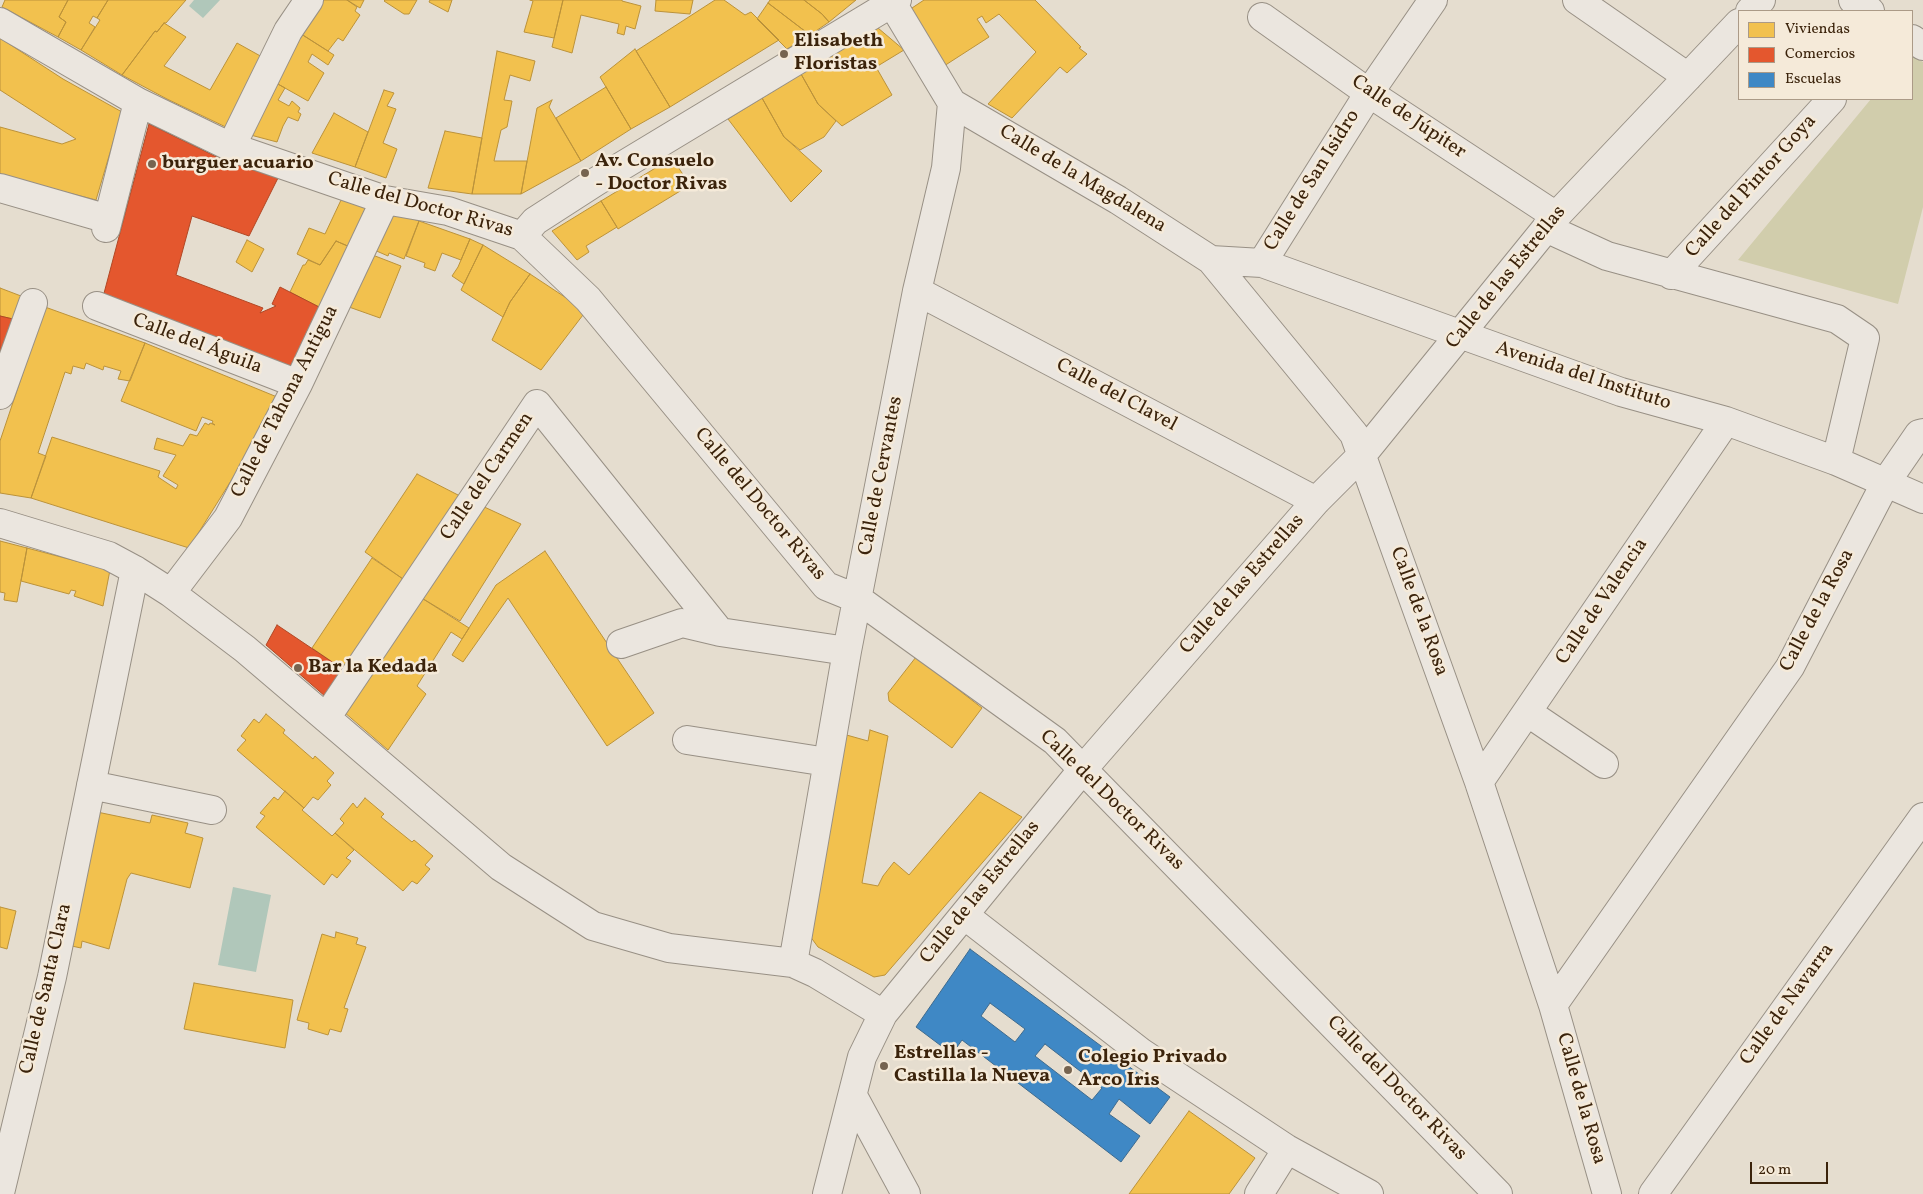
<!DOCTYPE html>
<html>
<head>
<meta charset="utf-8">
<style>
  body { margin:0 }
  #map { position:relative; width:1923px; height:1194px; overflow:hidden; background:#e5ddcf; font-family:Vollkorn,serif }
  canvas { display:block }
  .legend { position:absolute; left:1738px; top:10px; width:175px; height:90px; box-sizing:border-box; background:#f5ead9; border:1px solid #ab9a87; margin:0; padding:6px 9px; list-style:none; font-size:15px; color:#3b230b }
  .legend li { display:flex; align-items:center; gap:10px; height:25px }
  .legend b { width:25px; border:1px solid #ab9a87 }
  .scale { position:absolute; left:1750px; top:1162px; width:78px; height:22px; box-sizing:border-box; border:2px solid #3b230b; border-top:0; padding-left:6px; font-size:15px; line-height:18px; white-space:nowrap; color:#3b230b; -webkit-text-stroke:4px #f5ead9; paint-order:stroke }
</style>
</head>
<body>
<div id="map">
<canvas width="1923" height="1194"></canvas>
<ul class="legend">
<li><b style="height:14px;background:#f2c14e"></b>Viviendas</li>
<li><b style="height:14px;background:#e4572e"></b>Comercios</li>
<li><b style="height:14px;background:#3f88c5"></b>Escuelas</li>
</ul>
<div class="scale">20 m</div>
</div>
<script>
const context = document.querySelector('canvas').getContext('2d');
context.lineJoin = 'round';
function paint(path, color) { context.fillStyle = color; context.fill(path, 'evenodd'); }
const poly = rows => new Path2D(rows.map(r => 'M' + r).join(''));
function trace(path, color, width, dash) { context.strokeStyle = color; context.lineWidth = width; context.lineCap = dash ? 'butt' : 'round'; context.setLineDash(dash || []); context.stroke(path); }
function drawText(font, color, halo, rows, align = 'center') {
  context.font = font + ' Vollkorn,serif'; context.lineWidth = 5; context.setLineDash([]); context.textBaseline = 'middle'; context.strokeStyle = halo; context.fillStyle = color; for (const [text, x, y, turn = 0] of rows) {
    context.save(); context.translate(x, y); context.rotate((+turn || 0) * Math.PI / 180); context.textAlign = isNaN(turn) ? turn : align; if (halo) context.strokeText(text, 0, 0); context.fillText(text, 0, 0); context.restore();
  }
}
paint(poly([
  [1912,55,1923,62,1923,207,1898,304,1738,260,1871,99,1912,99]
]), '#d1cdac');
paint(poly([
  [194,0,220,0,203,18,189,6],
  [233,887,271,895,256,972,218,965]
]), '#b0c7ba');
const homes = poly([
  [5,0,68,0,59,17,66,22,58,37,2,7,5,0],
  [68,0,108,0,97,18,93,16,89,23,95,27,81,50,58,37,66,22,59,17,68,0],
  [108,0,186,0,166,23,164,23,157,32,155,31,122,75,81,50,100,20,97,18,108,0],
  [320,0,347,0,357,7,355,11,360,15,343,41,338,38,328,51,298,32,320,0],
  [347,0,364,0,360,8,347,0],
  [385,0,417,0,409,14,404,14,384,1,385,0],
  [430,0,452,0,448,12,429,2,430,0],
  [530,0,563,0,554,38,524,32,533,1,530,0],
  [563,0,622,0,622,1,641,6,635,29,626,26,624,35,617,33,619,24,581,15,572,53,552,47,563,0],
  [656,0,693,0,690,14,655,11,656,0],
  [715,0,724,0,745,15,751,12,779,40,670,107,636,51,715,0],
  [770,0,804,0,822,14,829,22,810,35,768,3,770,0],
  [804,0,856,0,829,22,822,14,804,0],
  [924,0,1035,0,1081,47,1079,48,1087,54,1067,73,1060,67,1012,118,988,104,1036,52,999,14,986,23,982,16,977,19,989,37,944,66,918,27,912,8,924,0],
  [768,3,810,35,787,49,757,19,768,3],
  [164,23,186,37,164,66,210,90,237,43,264,58,230,129,167,99,122,75,155,31,157,32,164,23],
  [878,28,904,50,876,67,892,95,842,126,818,104,801,74,878,28],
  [298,32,334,55,328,65,312,54,308,62,324,73,308,101,269,79,298,32],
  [0,38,63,79,122,112,96,200,0,175,0,127,62,144,76,139,0,90,0,38],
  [635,49,670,107,631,129,600,77,635,49],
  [497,51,535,61,530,81,510,75,504,100,512,101,507,127,501,130,494,161,527,161,521,194,472,194,497,51],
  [801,74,818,104,836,121,824,137,800,150,784,137,762,98,801,74],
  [269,79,285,88,278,100,289,106,292,101,300,108,298,112,301,114,298,121,288,117,283,126,277,142,243,133,269,79],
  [606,87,631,129,581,161,556,118,606,87],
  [384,90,394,93,387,106,396,109,383,143,397,149,386,178,355,167,384,90],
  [762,98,784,137,822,171,791,202,728,119,762,98],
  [552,100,549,107,581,161,521,194,537,108,552,100],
  [334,113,368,132,355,167,312,153,334,113],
  [445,131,482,138,472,194,428,188,445,131],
  [672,158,690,185,618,229,601,201,672,158],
  [342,198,368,207,350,247,336,241,320,265,297,254,309,228,325,234,342,198],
  [601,201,617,227,586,246,589,252,577,260,552,231,601,201],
  [389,210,419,221,404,259,389,253,388,256,372,249,389,210],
  [419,221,470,239,461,260,442,253,435,271,424,267,425,263,406,256,419,221],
  [470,239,483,245,464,284,452,276,458,267,470,239],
  [247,240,264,249,252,272,236,262,247,240],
  [336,241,350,247,321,308,290,292,303,265,305,265,308,260,320,265,336,241],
  [483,245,530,274,510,302,503,317,461,290,483,245],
  [370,254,401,266,380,318,349,307,370,254],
  [530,274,586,311,541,370,492,340,510,302,530,274],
  [0,288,21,296,13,319,0,316,0,288],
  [45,307,145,343,130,381,118,379,121,371,104,366,103,370,86,363,84,369,73,366,71,374,65,372,38,453,46,456,31,498,0,493,0,441,45,307],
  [145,343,282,399,189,548,31,498,52,437,160,471,158,477,176,489,178,485,163,476,176,455,154,449,157,438,183,446,190,434,197,436,205,423,209,425,210,423,215,425,212,423,213,421,202,417,196,431,121,401,145,343],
  [417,474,460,496,403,579,365,552,417,474],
  [480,505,521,524,460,621,420,597,480,505],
  [0,541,27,548,17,602,4,600,5,593,0,592,0,541],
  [27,548,110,570,103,606,74,596,76,591,71,590,69,594,21,581,27,548],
  [545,551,654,713,607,746,508,598,463,662,452,655,496,585,545,551],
  [372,558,403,579,344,670,312,648,372,558],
  [420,597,469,628,462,639,451,632,417,686,426,694,388,750,344,712,420,597],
  [916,657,982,708,952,748,889,701,888,693,916,657],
  [266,714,285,730,283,733,313,759,315,756,334,773,327,781,331,785,318,800,313,797,304,808,237,750,246,740,241,736,254,719,259,723,266,714],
  [870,730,888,736,862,883,878,886,883,876,894,862,909,875,980,792,1022,817,885,975,874,977,818,947,807,932,843,734,868,741,870,730],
  [285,791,304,808,302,810,332,836,335,833,354,850,346,858,351,861,337,878,332,874,324,885,256,827,265,816,260,813,274,797,278,800,285,791],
  [365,798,384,814,381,817,412,842,414,840,433,856,425,865,430,869,417,884,412,881,403,891,335,833,344,823,340,819,353,803,357,808,365,798],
  [97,812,150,823,152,815,188,823,185,833,203,838,190,888,131,873,127,879,109,949,82,941,81,948,67,945,97,812],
  [0,907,16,911,7,949,0,947,0,907],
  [336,932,358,938,356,944,366,947,344,1008,348,1009,341,1032,330,1029,328,1035,308,1029,309,1023,297,1020,322,934,335,938,336,932],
  [194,983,293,1000,285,1048,184,1029,194,983],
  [1189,1111,1255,1158,1229,1194,1129,1194,1189,1111]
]);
paint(homes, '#f2c14e');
trace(homes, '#bb923a', 1);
const shops = poly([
  [149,124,223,160,278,178,249,236,192,216,176,275,263,308,260,313,276,306,272,304,280,287,321,308,293,368,103,297,149,124],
  [0,316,13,319,0,354,0,316],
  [277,625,344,670,326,697,266,645,277,625]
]);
paint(shops, '#e4572e');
trace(shops, '#b14724', 1);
const schools = poly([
  [970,949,1170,1097,1150,1124,1119,1099,1109,1114,1140,1136,1121,1162,962,1040,952,1054,916,1027,970,949],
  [990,1003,1025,1029,1015,1042,981,1016,990,1003],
  [1045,1044,1102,1088,1092,1100,1035,1056,1045,1044]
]);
paint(schools, '#3f88c5');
trace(schools, '#3e6a8d', 1);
const minor = poly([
  [1577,0,1688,77],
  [1853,0,1870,11],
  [1750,11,1761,0],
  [1262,17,1369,93,1556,216],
  [0,22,138,102,231,147,385,200,448,211,522,236,588,299,826,586,858,599,1055,741,1498,1194],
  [1912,39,1923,46],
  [952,103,1118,200,1211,260,1354,434,1479,782,1553,1005,1607,1194],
  [231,147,288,31,309,0],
  [0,188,108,219],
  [106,228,138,102],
  [1546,228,1607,256,1837,319,1865,338,1836,461],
  [522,236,535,221,597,181,897,0],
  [1211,260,1262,263,1621,392,1726,421,1836,461,1923,499],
  [1262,263,1369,93,1433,0],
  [1671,275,1832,99],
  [917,291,1316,501],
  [97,306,298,384],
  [0,395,33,303],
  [0,523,109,556,135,570,171,593,245,649,501,867,593,926,669,948,793,963,815,973,883,1014],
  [171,593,228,518,298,384,385,200],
  [621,644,682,623,720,632],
  [1527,712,1604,764],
  [326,718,537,404,720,632,847,651],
  [687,740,827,762],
  [1479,782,1726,421],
  [91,785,212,810],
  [964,915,1142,1053,1287,1149,1369,1194],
  [793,963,847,651,917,291,946,168,952,103,892,3],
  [1553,1005,1790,667,1886,482,1919,434,1923,433],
  [853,1096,906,1194],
  [0,1193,52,977,135,570],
  [827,1194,862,1057,883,1014,1083,769,1316,501,1362,455,1556,216,1739,23],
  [1259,1194,1287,1149],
  [1653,1194,1923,817]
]);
trace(minor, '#989085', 30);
trace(minor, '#ebe6df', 28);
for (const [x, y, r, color] of [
  [784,54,5,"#766450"],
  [152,164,5,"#766450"],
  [585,173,5,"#766450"],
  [298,668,5,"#766450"],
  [884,1066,5,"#766450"],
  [1068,1070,5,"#766450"]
]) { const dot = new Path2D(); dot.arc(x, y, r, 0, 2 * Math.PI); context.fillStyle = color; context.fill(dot); trace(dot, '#f5ead9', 2); }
drawText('bold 20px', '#3b230b', '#f5ead9', [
  ["Elisabeth",794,42],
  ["Floristas",794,65],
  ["Av. Consuelo",595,162],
  ["- Doctor Rivas",595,185],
  ["burguer acuario",162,164],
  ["Bar la Kedada",308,668],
  ["Estrellas -",894,1054],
  ["Castilla la Nueva",894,1077],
  ["Colegio Privado",1078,1058],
  ["Arco Iris",1078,1081]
], 'left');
drawText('20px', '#3b230b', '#f5ead9', [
  ["Calle de Júpiter",1408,118,34],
  ["Calle de la Magdalena",1082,180,31],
  ["Calle de San Isidro",1313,181,-58],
  ["Calle del Pintor Goya",1752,187,-48],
  ["Calle del Doctor Rivas",420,206,16],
  ["Calle de las Estrellas",1507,278,-51],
  ["Calle del Águila",197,345,21],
  ["Avenida del Instituto",1583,377,18],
  ["Calle del Clavel",1116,396,28],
  ["Calle de Tahona Antigua",286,402,-63],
  ["Calle de Cervantes",882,476,-79],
  ["Calle del Carmen",488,477,-56],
  ["Calle del Doctor Rivas",759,505,50],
  ["Calle de las Estrellas",1243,585,-49],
  ["Calle de Valencia",1603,602,-56],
  ["Calle de la Rosa",1818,611,-62],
  ["Calle de la Rosa",1418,612,70],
  ["Calle del Doctor Rivas",1111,801,44],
  ["Calle de las Estrellas",981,893,-51],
  ["Calle de Santa Clara",47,989,-77],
  ["Calle de Navarra",1788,1005,-54],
  ["Calle del Doctor Rivas",1396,1089,46],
  ["Calle de la Rosa",1580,1099,74]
]);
</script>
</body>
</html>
